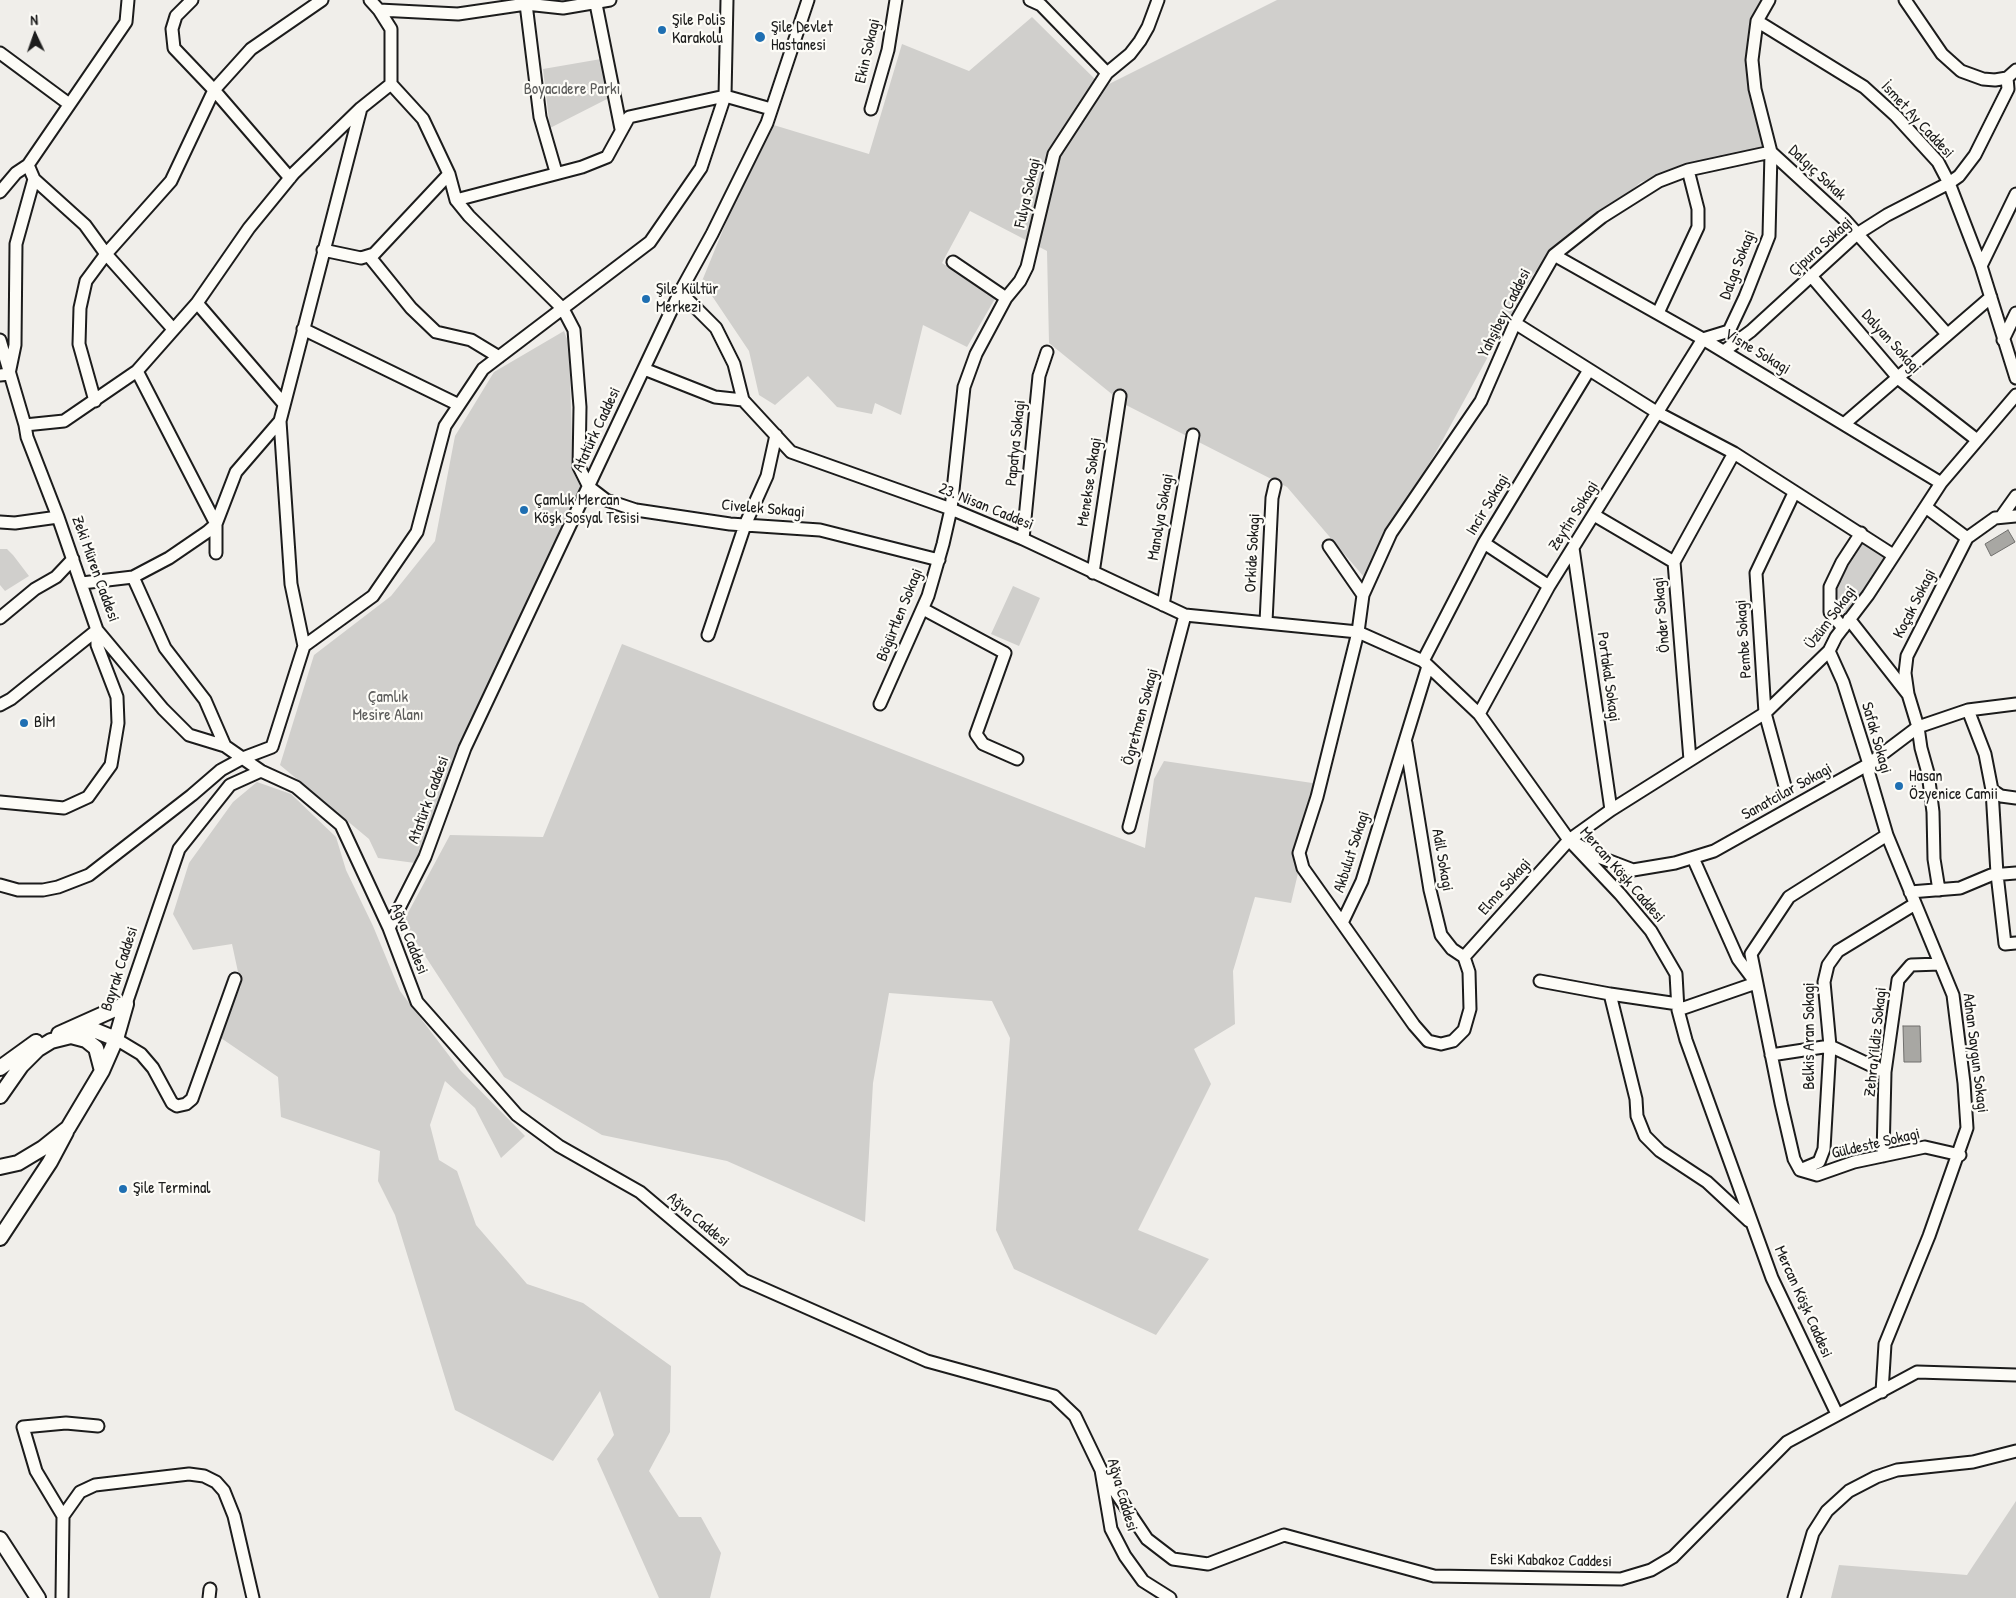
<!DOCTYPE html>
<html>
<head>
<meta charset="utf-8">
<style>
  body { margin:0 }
  #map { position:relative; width:2016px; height:1598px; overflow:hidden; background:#f0eeea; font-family:"Patrick Hand",sans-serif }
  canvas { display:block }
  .north { position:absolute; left:10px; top:10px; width:50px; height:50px; -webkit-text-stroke:4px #fdfcf7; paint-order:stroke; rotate:357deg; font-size:14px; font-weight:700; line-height:20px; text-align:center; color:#1c1c1c }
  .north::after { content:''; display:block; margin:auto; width:18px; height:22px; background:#1c1c1c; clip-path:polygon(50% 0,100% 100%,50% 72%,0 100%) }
</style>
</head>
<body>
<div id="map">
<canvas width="2016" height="1598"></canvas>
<div class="north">N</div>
</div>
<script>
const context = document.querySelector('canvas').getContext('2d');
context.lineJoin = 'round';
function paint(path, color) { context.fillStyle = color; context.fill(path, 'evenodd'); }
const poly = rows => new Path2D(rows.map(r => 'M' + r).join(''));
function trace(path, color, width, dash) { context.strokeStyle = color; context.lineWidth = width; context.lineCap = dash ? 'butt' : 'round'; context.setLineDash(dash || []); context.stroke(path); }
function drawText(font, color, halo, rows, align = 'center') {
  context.font = font + ' "Patrick Hand",sans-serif'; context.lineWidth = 4.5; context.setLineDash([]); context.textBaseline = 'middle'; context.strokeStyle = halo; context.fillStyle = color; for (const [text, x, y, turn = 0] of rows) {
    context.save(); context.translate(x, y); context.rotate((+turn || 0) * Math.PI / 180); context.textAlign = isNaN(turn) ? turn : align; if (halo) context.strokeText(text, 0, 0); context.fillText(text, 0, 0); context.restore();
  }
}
paint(poly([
  [1277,0,1766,0,1753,43,1770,144,1641,182,1533,274,1441,443,1364,577,1287,487,1124,404,1049,343,1047,251,970,211,942,263,996,297,967,347,923,325,901,415,875,403,872,414,837,407,808,376,775,405,759,395,749,351,702,281,767,123,869,154,902,44,969,71,1032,17,1103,87],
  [601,59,609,98,550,128,543,69],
  [564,331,569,344,573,471,584,491,464,748,415,863,378,858,369,839,280,765,314,655,391,596,435,541,455,436,494,372],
  [1863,543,1886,558,1849,615,1834,605,1831,593],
  [0,549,7,549,13,555,29,576,5,591,0,585],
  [1013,586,1040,598,1019,646,991,634],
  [622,644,1145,848,1154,779,1164,761,1319,784,1291,903,1255,897,1233,971,1235,1024,1194,1049,1211,1084,1138,1230,1209,1259,1156,1335,1014,1269,996,1230,1010,1038,992,1001,889,993,873,1083,865,1222,727,1161,602,1135,504,1077,403,922,450,835,543,837],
  [257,782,291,794,336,837,346,870,373,926,400,991,460,1070,525,1136,501,1158,475,1108,445,1081,430,1125,439,1160,457,1171,476,1225,527,1284,583,1303,671,1366,670,1432,649,1471,679,1517,701,1517,721,1553,710,1598,659,1598,597,1459,614,1435,600,1391,553,1461,455,1410,395,1215,378,1181,380,1151,281,1117,278,1077,218,1036,241,986,232,944,193,950,173,914,189,863,233,802],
  [2016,1501,2016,1598,1831,1598,1839,1565,1967,1575]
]), '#d0cfcc');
const water = poly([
  [2008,530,2015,542,1991,556,1985,544,2008,530],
  [1903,1026,1920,1026,1921,1062,1904,1062,1903,1026]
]);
paint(water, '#a8a7a3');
trace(water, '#706f6d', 1);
const minor = poly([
  [192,0,176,16,172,29,174,48,214,90,290,178],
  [1030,0,1041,5,1107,73],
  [1769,0,1757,21,1752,60,1755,89,1771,152,1844,219,1947,334],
  [1905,0,1942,54,1961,71,1983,79,1995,80,2007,78,2016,70],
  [526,4,540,117,556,172],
  [596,4,621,129],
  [379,10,458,14,526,4,563,8,610,0],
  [1757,21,1864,87,1896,116,1938,162,1949,183,1981,266,2016,378],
  [0,53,69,104],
  [391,84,423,119,449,174,456,200,469,216,563,309,574,330,580,407,579,467,589,487,606,500,636,510,730,524,820,530,939,560],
  [871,109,888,50,896,0],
  [28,165,126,22,128,0],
  [0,192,16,173,28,165,34,179,85,225,106,254,173,329],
  [456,200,582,167,607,157,629,117,725,96,771,109],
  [323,250,361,258,374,254,449,174],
  [1554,255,1703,339,1941,483],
  [369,256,411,308,436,332,471,340,499,357],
  [953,262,1006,298],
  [1981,266,2016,194],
  [1812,277,1899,379,1977,440],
  [680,292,716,328,734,364,743,400,791,452,951,509,1023,539,1185,615,1358,632,1317,797,1299,853,1303,868,1342,923],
  [197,303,284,404],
  [1658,313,1698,227,1698,209,1688,170],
  [1515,323,1658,413,1734,453,1893,555],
  [303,329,459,405],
  [0,340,25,425,27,437,58,517,97,630,163,709,189,735,225,746,261,771,296,787,341,825,389,928,417,1002,517,1115,559,1146,640,1192,744,1280,927,1361,1054,1396,1075,1416,1101,1470,1111,1529,1125,1556,1143,1581,1170,1598],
  [2003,340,2016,313],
  [1724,351,1751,331,1857,234,1887,215,1949,183,1959,176,1975,155,2008,89,2007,78],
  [644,369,715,397,743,400],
  [137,371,216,524,216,553],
  [0,375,9,374,15,345,16,244,34,179],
  [95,401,79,344,80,308,86,281,106,254,171,181,214,90,251,49,322,0],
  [1844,424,1991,297],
  [25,425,64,421,137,371,197,303,249,228,294,173,361,108,391,84,391,29,379,10,370,0],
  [1927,508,1967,538],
  [1594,515,1674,562],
  [2001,517,2016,496],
  [0,522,15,523,58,517],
  [1023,539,1039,376,1047,352],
  [1484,543,1549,586],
  [1329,546,1363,595,1358,632,1423,661,1479,714,1569,840,1620,894,1651,931,1676,974,1678,1010,1686,1040,1772,1278,1837,1414],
  [1573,548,1611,810],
  [1093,573,1120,396],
  [133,577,165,648,205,700,225,746],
  [82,583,133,577,169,558,207,532,216,524,236,472,280,421],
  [1363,595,1391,533,1481,401,1515,323,1554,255,1602,217,1659,181,1688,170,1771,152,1769,236,1745,297,1729,331,1703,339,1549,586,1479,714],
  [1163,605,1193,435],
  [923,609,1005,653,976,734,983,744,1017,759],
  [0,618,35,589,56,577,73,559],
  [1849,619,1907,693],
  [1266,622,1272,498,1275,485],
  [1843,628,1830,612,1830,587,1842,562,1861,533],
  [708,635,745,525,767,476,776,435],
  [304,646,373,596,417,532,445,426,483,369,650,242,701,168,725,96,727,0],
  [1829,651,1843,682,1869,764,1869,774,1887,835,1953,995,1964,1083,1967,1128,1929,1236,1885,1344,1882,1392],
  [1423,661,1484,543,1589,370],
  [880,704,928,596,943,544,951,509,964,387,976,354,1006,298,1020,281,1027,267,1054,154,1107,73,1130,54,1140,41,1148,27,1158,0],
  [0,705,11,699,97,630],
  [1968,710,1985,754,1992,790,1997,874,2005,944,2016,943],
  [1406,743,1430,890,1441,935,1452,949,1464,957,1469,972,1470,1009,1464,1030,1453,1041,1441,1044,1428,1041,1414,1025,1342,923,1362,881,1428,666],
  [1690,760,1674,562,1734,453],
  [1786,790,1765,713,1756,573,1794,493],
  [1992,790,2001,796,2016,798],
  [0,802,64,808,88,797,111,765,118,723,117,697,97,645,97,630],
  [1129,827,1185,615],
  [1577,844,1599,857,1633,870,1675,863,1714,851,1869,764,1918,727,1968,710,2016,704],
  [0,885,18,890,43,890,58,887,89,875,192,795,221,770,243,758,272,747,304,646,291,584,280,421,361,108],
  [1939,890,1934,859,1933,812,1928,773,1921,748,1918,727,1908,694,1905,673,1907,656,1967,538,1995,518,2016,516],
  [1910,892,1960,888,1991,875,2016,873],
  [389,928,425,857,465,748,680,292,712,234,767,123,808,0],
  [1464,957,1569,840,1611,810,1765,713,1829,651,1836,637,1868,595,1941,483,2016,395],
  [1540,981,1610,994,1636,1099,1637,1116,1645,1136,1660,1151,1707,1182,1749,1221],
  [1610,994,1678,1004],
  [126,1004,179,849,230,785,261,771],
  [1678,1010,1756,983,1738,959,1693,858],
  [116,1039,141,1054,153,1068,172,1103,177,1106,186,1104,192,1099,235,979],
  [1771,1055,1830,1046,1885,1072],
  [1883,1156,1885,1072,1898,980,1911,965,1940,964],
  [1800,1170,1794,1159,1781,1103,1751,954,1789,897,1887,835],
  [1800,1170,1819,1162,1824,1149,1830,1046,1824,982,1828,965,1838,951,1915,904],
  [1800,1170,1817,1175,1854,1162,1925,1147,1960,1155],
  [1102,1472,1147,1539,1173,1559,1208,1564,1284,1535,1434,1576,1621,1579,1651,1570,1673,1557,1787,1442,1917,1372,2016,1375],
  [63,1516,80,1492,95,1485,189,1474,204,1476,216,1482,224,1491,234,1516,253,1598],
  [62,1598,63,1516,36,1471,23,1427,66,1423,98,1426],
  [209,1598,210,1589],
  [1794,1598,1813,1533,1827,1511,1849,1491,1876,1477,1897,1470,1973,1462,2016,1451]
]);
const major = poly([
  [76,1030,94,1030,116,1039],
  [59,1034,126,1004],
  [0,1068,36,1042],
  [0,1096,21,1066,38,1049,51,1041,71,1036,86,1040,96,1048,102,1071],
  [0,1167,18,1163,43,1148,68,1128,102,1071,116,1039,126,1004],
  [0,1238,50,1162,66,1132],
  [0,1539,38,1598]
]);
trace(minor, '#1c1c1c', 15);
trace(major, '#1c1c1c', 18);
trace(minor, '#fdfcf7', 11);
trace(major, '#fdfcf7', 14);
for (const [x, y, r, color] of [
  [662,30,5,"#1f6fb2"],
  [760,37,6,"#1f6fb2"],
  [646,299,5,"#1f6fb2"],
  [524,510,5,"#1f6fb2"],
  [24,723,5,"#1f6fb2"],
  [1899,786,5,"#1f6fb2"],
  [123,1189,5,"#1f6fb2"]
]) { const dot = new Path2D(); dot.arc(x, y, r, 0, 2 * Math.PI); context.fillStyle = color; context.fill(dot); trace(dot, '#fdfcf7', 2); }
drawText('16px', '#1c1c1c', '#fdfcf7', [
  ["Şile Polis",672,21],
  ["Karakolu",672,39],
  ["Şile Devlet",771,28],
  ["Hastanesi",771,46],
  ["Şile Kültür",656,290],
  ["Merkezi",656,308],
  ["Çamlık Mercan",534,501],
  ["Köşk Sosyal Tesisi",534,519],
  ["BİM",34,723],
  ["Hasan",1909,777],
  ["Özyenice Camii",1909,795],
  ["Şile Terminal",133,1189]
], 'left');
drawText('16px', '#1c1c1c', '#fdfcf7', [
  ["Ekin Sokagi",868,51,-77],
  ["İsmet Ay Caddesi",1917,120,47],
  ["Dalgıç Sokak",1817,173,43],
  ["Fulya Sokagi",1028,193,-77],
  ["Çipura Sokagi",1821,247,-42],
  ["Dalga Sokagi",1738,265,-69],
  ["Yahşibey Caddesi",1505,313,-63],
  ["Dalyan Sokagi",1891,342,48],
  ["Visne Sokagi",1757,352,31],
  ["Atatürk Caddesi",597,430,-65],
  ["Papatya Sokagi",1016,443,-84],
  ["Menekse Sokagi",1090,482,-81],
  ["Incir Sokagi",1488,505,-59],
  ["23. Nisan Caddesi",986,507,22],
  ["Civelek Sokagi",763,509,5],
  ["Zeytin Sokagi",1574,516,-58],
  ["Manolya Sokagi",1161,517,-80],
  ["Orkide Sokagi",1253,553,-87],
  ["Zeki Müren Caddesi",95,569,70],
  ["Koçak Sokagi",1915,604,-63],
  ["Bögürtlen Sokagi",900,615,-68],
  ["Önder Sokagi",1662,615,-95],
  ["Üzüm Sokagi",1831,618,-53],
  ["Pembe Sokagi",1744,639,-94],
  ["Portakal Sokagi",1608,677,82],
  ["Ögretmen Sokagi",1141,717,-75],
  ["Safak Sokagi",1876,738,74],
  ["Sanatcilar Sokagi",1787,792,-29],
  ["Atatürk Caddesi",429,800,-70],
  ["Akbulut Sokagi",1352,852,-72],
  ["Adil Sokagi",1442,860,80],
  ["Mercan Köşk Caddesi",1622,875,49],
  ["Elma Sokagi",1505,887,-48],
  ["Ağva Caddesi",409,939,68],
  ["Bayrak Caddesi",120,969,-72],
  ["Belkis Aran Sokagi",1810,1036,-90],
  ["Zehra Yildiz Sokagi",1876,1042,-84],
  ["Adnan Saygun Sokagi",1975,1053,83],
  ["Güldeste Sokagi",1876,1144,-13],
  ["Ağva Caddesi",698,1220,40],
  ["Mercan Köşk Caddesi",1803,1302,66],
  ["Ağva Caddesi",1122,1495,74],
  ["Eski Kabakoz Caddesi",1551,1561,1]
]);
drawText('16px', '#5b5b5a', '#fdfcf7', [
  ["Boyacıdere Parkı",572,90],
  ["Çamlık",388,698],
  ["Mesire Alanı",388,716]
]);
</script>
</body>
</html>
